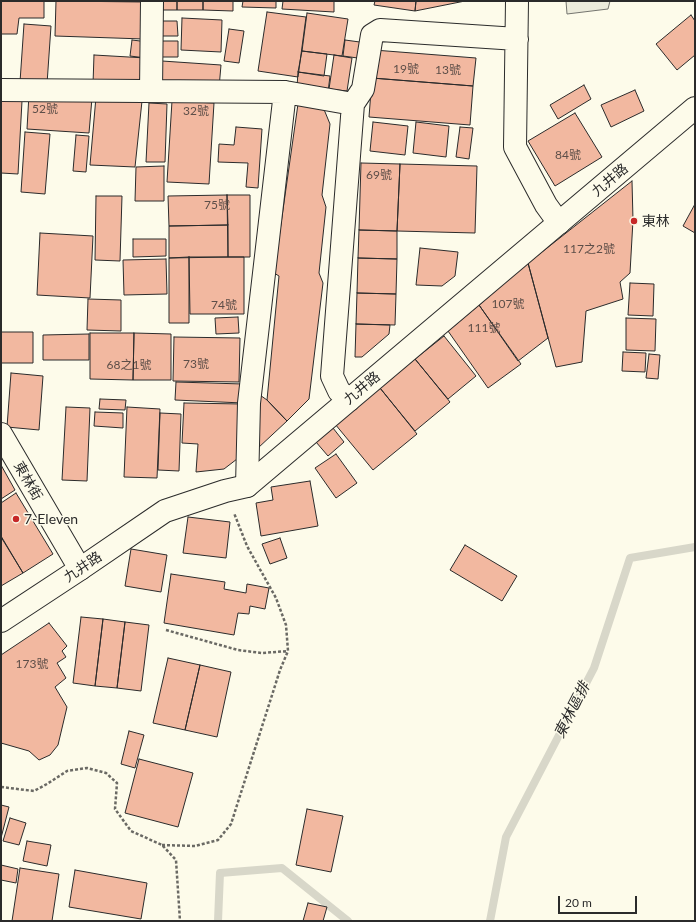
<!DOCTYPE html>
<html>
<head>
<meta charset="utf-8">
<style>
  body { margin:0 }
  #map { position:relative; width:696px; height:922px; overflow:hidden; background:#fdfbea; font-family:Lato,sans-serif }
  canvas { display:block }
  .frame { position:absolute; inset:0; border:2px solid #2b2b2b; pointer-events:none }
  .scale { position:absolute; left:558px; top:896px; width:79px; height:18px; box-sizing:border-box; border:2px solid #2b2b2b; border-top:0; padding-left:5px; font-size:12px; line-height:14px; white-space:nowrap; color:#2b2b2b; -webkit-text-stroke:3px #fdfbea; paint-order:stroke }
</style>
</head>
<body>
<div id="map">
<canvas width="696" height="922"></canvas>
<div class="frame"></div>
<div class="scale">20 m</div>
</div>
<script>
const context = document.querySelector('canvas').getContext('2d');
context.lineJoin = 'round';
function paint(path, color) { context.fillStyle = color; context.fill(path, 'evenodd'); }
const poly = rows => new Path2D(rows.map(r => 'M' + r).join(''));
function trace(path, color, width, dash) { context.strokeStyle = color; context.lineWidth = width; context.lineCap = dash ? 'butt' : 'round'; context.setLineDash(dash || []); context.stroke(path); }
function drawText(font, color, halo, rows, align = 'center') {
  context.font = font + ' Lato,"Noto Sans TC",sans-serif'; context.lineWidth = 3; context.setLineDash([]); context.textBaseline = 'middle'; context.strokeStyle = halo; context.fillStyle = color; for (const [text, x, y, turn = 0] of rows) {
    context.save(); context.translate(x, y); context.rotate((+turn || 0) * Math.PI / 180); context.textAlign = isNaN(turn) ? turn : align; if (halo) context.strokeText(text, 0, 0); context.fillText(text, 0, 0); context.restore();
  }
}
const green = poly([
  [566,1,610,1,608,9,567,14,566,1]
]);
paint(green, '#ecebdb');
trace(green, '#74746e', 1);
trace(poly([
  [218,921,220,873,282,868,348,921],
  [490,921,506,837,594,668,630,558,695,547]
]), '#d8d7c9', 8);
const building = poly([
  [1,1,44,1,44,18,19,18,17,34,1,34,1,1],
  [56,1,145,2,144,39,55,36,56,1],
  [163,1,177,1,177,10,163,10,163,1],
  [177,1,203,1,203,10,177,10,177,1],
  [203,1,233,1,233,11,203,10,203,1],
  [243,1,276,1,276,8,242,7,243,1],
  [283,1,334,1,334,12,282,9,283,1],
  [375,1,416,1,415,11,374,5,375,1],
  [416,1,465,1,415,11,416,1],
  [267,12,306,17,298,77,258,71,267,12],
  [307,13,348,19,342,56,302,51,307,13],
  [691,15,695,21,695,55,677,70,656,44,691,15],
  [182,18,222,20,221,52,181,50,182,18],
  [160,21,177,21,178,36,161,36,160,21],
  [24,24,51,26,47,84,20,82,24,24],
  [229,29,244,31,239,63,224,61,229,29],
  [132,40,148,42,146,58,130,56,132,40],
  [345,40,367,43,365,59,343,56,345,40],
  [162,41,178,41,178,57,162,57,162,41],
  [374,50,476,58,473,86,372,78,374,50],
  [302,51,327,54,324,76,298,72,302,51],
  [94,55,146,58,144,87,93,84,94,55],
  [334,55,352,58,347,91,329,89,334,55],
  [162,61,221,65,219,88,160,84,162,61],
  [298,72,330,76,328,92,297,87,298,72],
  [372,78,473,86,470,125,369,117,372,78],
  [584,85,591,99,558,119,550,105,584,85],
  [635,90,644,111,611,127,601,105,635,90],
  [29,94,92,98,89,133,27,129,29,94],
  [96,97,142,101,135,167,90,165,96,97],
  [1,100,22,101,18,174,1,173,1,100],
  [172,101,214,103,209,184,167,182,172,101],
  [149,103,167,104,165,162,146,162,149,103],
  [298,104,323,107,330,124,322,195,326,207,319,273,323,283,309,399,287,421,267,400,279,276,274,273,298,104],
  [575,113,602,157,555,186,528,141,575,113],
  [373,122,408,126,405,155,370,151,373,122],
  [416,122,449,126,446,157,413,153,416,122],
  [236,127,262,129,258,188,246,187,248,163,218,162,219,144,234,145,236,127],
  [460,127,473,128,469,159,456,157,460,127],
  [25,132,50,134,45,194,21,192,25,132],
  [76,135,89,136,86,172,73,171,76,135],
  [361,163,400,164,397,231,359,230,361,163],
  [400,164,477,166,475,233,397,231,400,164],
  [164,166,164,201,135,201,136,167,164,166],
  [632,181,633,220,630,273,620,282,623,299,586,311,582,362,556,367,528,263,632,181],
  [227,195,250,195,250,257,228,257,227,195],
  [227,195,228,225,169,226,168,196,227,195],
  [96,196,122,196,120,261,95,260,96,196],
  [695,204,695,233,683,226,695,204],
  [228,225,228,257,169,258,169,226,228,225],
  [359,230,397,231,397,259,358,258,359,230],
  [40,233,93,236,90,298,37,295,40,233],
  [133,239,166,239,166,256,133,257,133,239],
  [420,248,458,252,455,276,442,286,416,285,420,248],
  [189,257,244,257,244,314,190,314,189,257],
  [189,257,189,323,169,323,169,258,189,257],
  [358,258,397,259,396,294,357,293,358,258],
  [166,259,167,294,124,295,123,260,166,259],
  [528,263,548,338,518,361,479,305,528,263],
  [630,283,654,284,653,316,628,315,630,283],
  [357,293,396,294,395,325,356,324,357,293],
  [88,299,121,300,121,331,87,330,88,299],
  [479,305,521,364,488,388,448,331,479,305],
  [238,317,239,333,216,334,215,318,238,317],
  [626,318,656,319,655,351,626,350,626,318],
  [356,324,390,325,389,334,362,357,355,357,356,324],
  [1,332,33,332,33,363,1,363,1,332],
  [90,333,134,333,133,380,90,379,90,333],
  [134,333,171,334,171,380,133,380,134,333],
  [89,334,89,360,43,360,43,335,89,334],
  [444,336,476,376,448,399,415,359,444,336],
  [174,337,240,338,239,382,173,381,174,337],
  [623,352,646,353,645,372,622,371,623,352],
  [649,354,660,355,658,379,646,378,649,354],
  [415,359,450,402,415,431,380,388,415,359],
  [11,373,43,376,39,430,7,427,11,373],
  [176,382,243,384,243,403,175,400,176,382],
  [380,388,417,434,373,470,335,424,380,388],
  [257,393,267,400,287,421,258,448,257,393],
  [100,399,126,400,125,410,99,409,100,399],
  [184,403,242,404,237,459,224,469,196,472,198,444,182,443,184,403],
  [66,407,90,408,87,481,62,480,66,407],
  [127,407,160,409,157,478,124,477,127,407],
  [95,412,123,413,123,428,94,426,95,412],
  [160,413,181,414,179,471,158,470,160,413],
  [333,428,344,442,328,456,316,442,333,428],
  [336,454,357,483,336,498,315,468,336,454],
  [1,465,15,490,1,499,1,465],
  [310,481,318,526,261,536,256,503,273,500,271,487,310,481],
  [16,493,53,554,23,573,1,536,1,503,16,493],
  [188,517,230,522,226,558,183,553,188,517],
  [1,537,23,573,1,586,1,537],
  [280,538,287,558,270,564,262,544,280,538],
  [465,545,517,576,502,601,450,570,465,545],
  [131,549,167,555,161,592,125,586,131,549],
  [171,574,225,582,224,589,246,593,247,584,269,588,265,609,250,606,249,614,238,613,234,635,164,623,171,574],
  [81,617,103,619,95,686,73,683,81,617],
  [103,619,125,622,117,688,95,686,103,619],
  [125,622,149,625,141,691,117,688,125,622],
  [49,623,67,646,62,651,66,657,57,663,66,678,55,687,67,707,58,745,50,755,39,760,29,751,1,743,1,655,49,623],
  [168,658,200,665,185,730,153,723,168,658],
  [200,665,231,672,217,737,185,730,200,665],
  [129,731,144,735,135,768,121,764,129,731],
  [139,759,193,773,178,827,125,813,139,759],
  [1,805,9,807,1,838,1,805],
  [307,809,343,816,331,872,296,865,307,809],
  [10,818,26,823,19,845,3,841,10,818],
  [27,841,51,845,47,866,23,861,27,841],
  [1,865,18,869,16,883,1,880,1,865],
  [20,868,59,874,52,921,12,921,20,868],
  [75,870,147,883,141,919,69,907,75,870],
  [308,903,327,907,323,921,303,921,308,903]
]);
paint(building, '#f2b8a0');
trace(building, '#2b2b2b', 1);
const minor = poly([
  [517,1,515,147,546,205,559,223],
  [1,90,285,92,353,104],
  [151,91,152,1],
  [349,400,339,391,332,376,353,104,363,89,372,35,380,30,517,39],
  [1,434,80,569],
  [247,486,249,403,285,92]
]);
const major = poly([
  [1,621,80,569,165,511,225,491,247,486,695,108]
]);
trace(minor, '#2b2b2b', 24);
trace(major, '#2b2b2b', 24);
trace(poly([
  [166,630,238,650,262,653,288,651],
  [1,787,34,791,47,784,67,771,87,768,106,773,117,783,115,809,131,831,162,845,176,860,180,921],
  [162,845,195,846,218,840,231,824,280,670,288,651,286,625,276,598,247,546,234,513]
]), '#6a6964', 2.5, [3, 2]);
trace(minor, '#fdfbea', 22);
trace(major, '#fdfbea', 22);
for (const [x, y, r, color] of [
  [634,221,4,"#c62828"],
  [16,519,4,"#c62828"]
]) { const dot = new Path2D(); dot.arc(x, y, r, 0, 2 * Math.PI); context.fillStyle = color; context.fill(dot); trace(dot, '#fdfbea', 1.5); }
drawText('12px', '#5d4e48', null, [
  ["19號",406,69],
  ["13號",448,70],
  ["52號",45,109],
  ["32號",196,111],
  ["84號",568,155],
  ["69號",379,175],
  ["75號",217,205],
  ["117之2號",589,249],
  ["107號",508,304],
  ["74號",224,305],
  ["111號",484,328],
  ["73號",196,364],
  ["68之1號",129,365],
  ["173號",32,664]
]);
drawText('14px', '#2b2b2b', '#fdfbea', [
  ["九井路",610,180,-40],
  ["九井路",362,388,-40],
  ["東林街",28,481,60],
  ["九井路",83,567,-34]
]);
drawText('14px', '#2b2b2b', '#fdfbea', [
  ["東林",642,221],
  ["7-Eleven",24,519]
], 'left');
drawText('italic 15px', '#2b2b2b', '#fdfbea', [
  ["東林區排",572,710,-63]
]);
</script>
</body>
</html>
